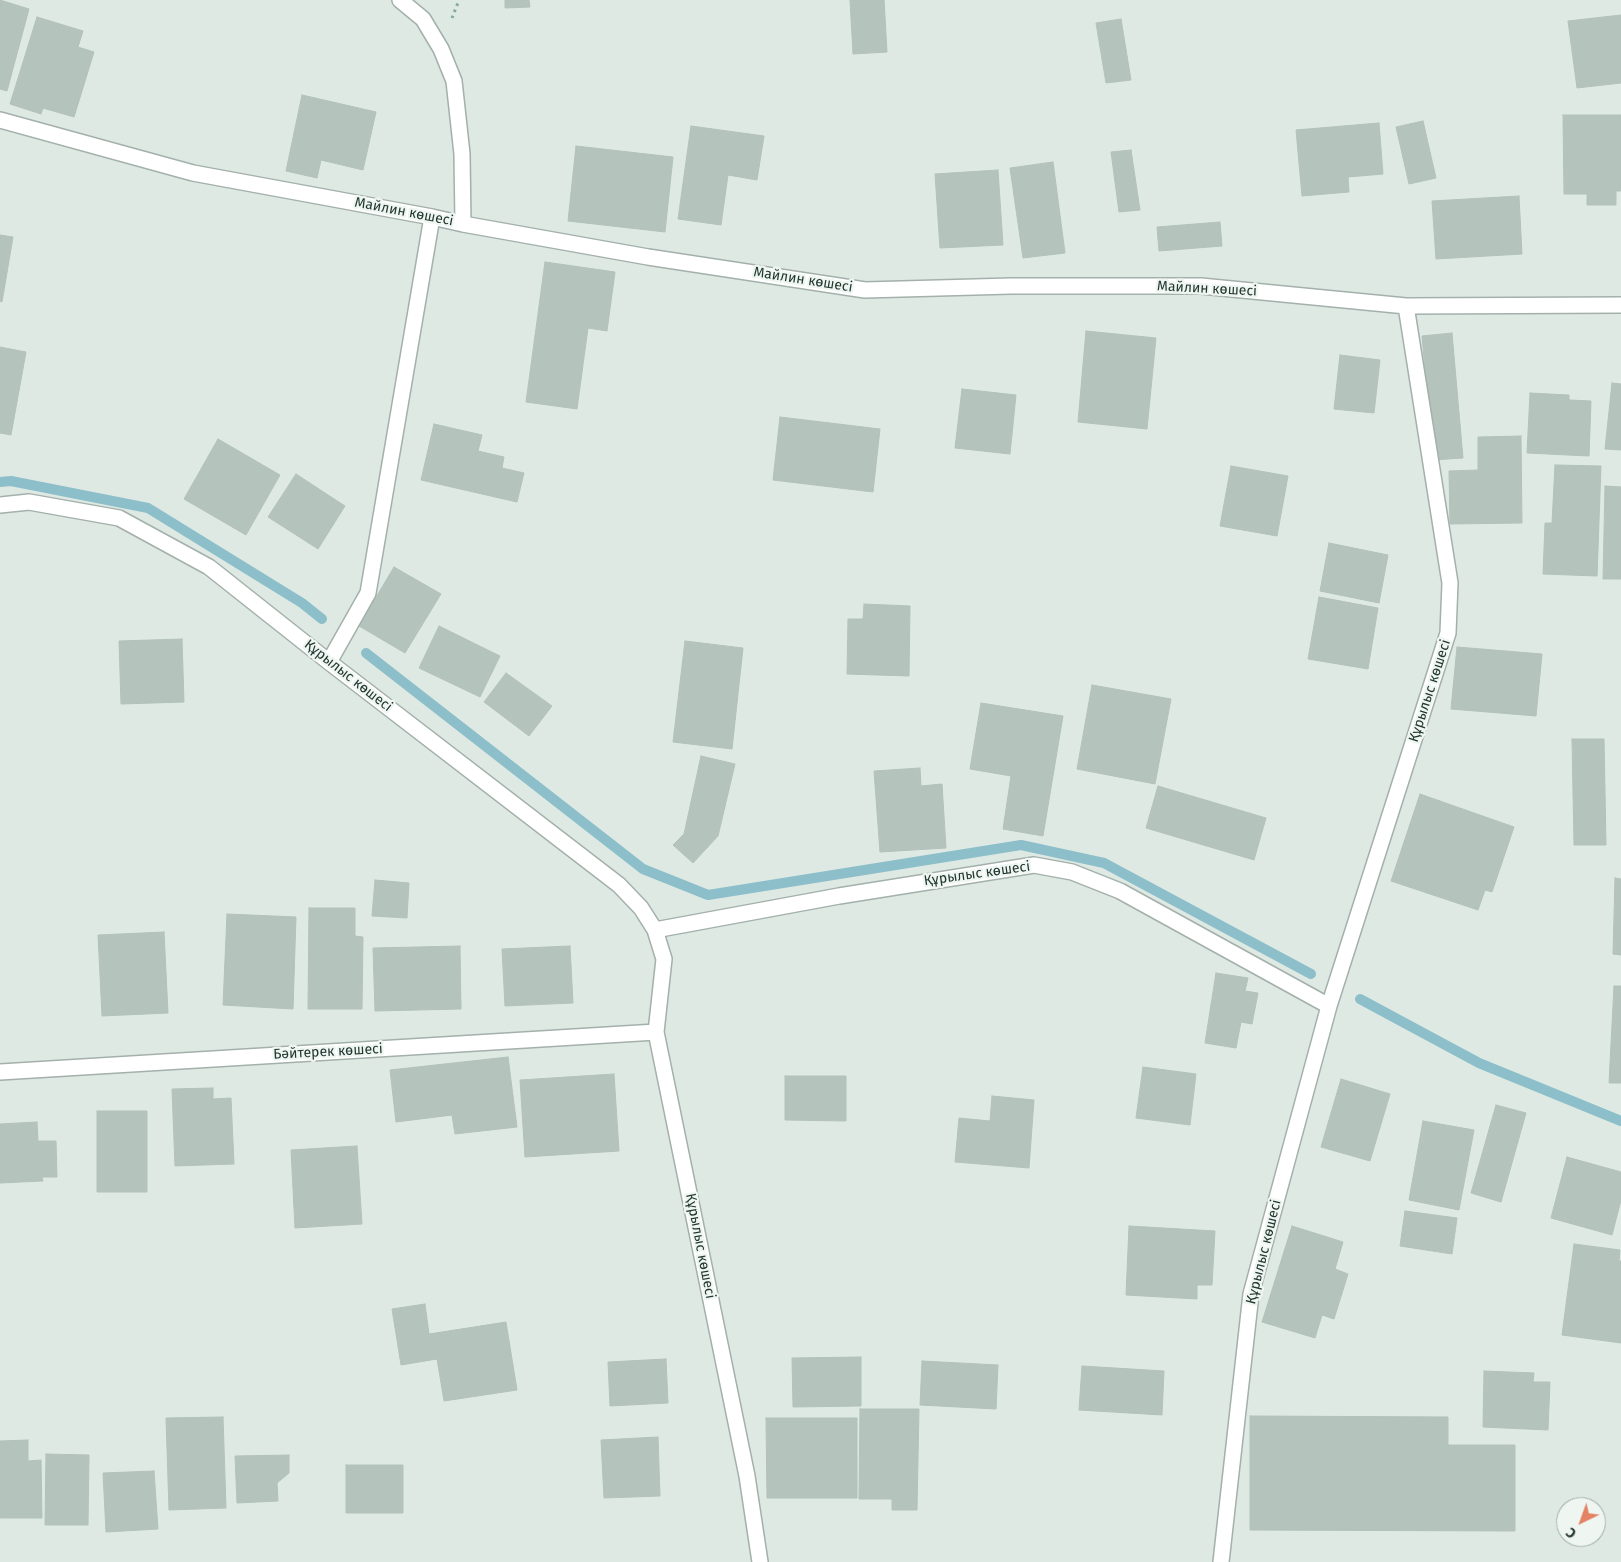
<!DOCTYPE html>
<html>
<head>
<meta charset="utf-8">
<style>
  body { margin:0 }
  #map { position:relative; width:1621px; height:1562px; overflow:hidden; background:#dfe9e4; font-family:"Fira Sans",sans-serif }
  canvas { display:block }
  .north { position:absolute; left:1556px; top:1497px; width:50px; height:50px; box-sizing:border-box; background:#eff6f2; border:1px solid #9daaa5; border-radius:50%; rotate:222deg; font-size:14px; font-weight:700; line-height:20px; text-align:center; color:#223731 }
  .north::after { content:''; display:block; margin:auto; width:18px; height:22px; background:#e38363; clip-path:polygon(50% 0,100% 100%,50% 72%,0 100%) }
</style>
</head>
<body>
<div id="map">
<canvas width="1621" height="1562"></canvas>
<div class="north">С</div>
</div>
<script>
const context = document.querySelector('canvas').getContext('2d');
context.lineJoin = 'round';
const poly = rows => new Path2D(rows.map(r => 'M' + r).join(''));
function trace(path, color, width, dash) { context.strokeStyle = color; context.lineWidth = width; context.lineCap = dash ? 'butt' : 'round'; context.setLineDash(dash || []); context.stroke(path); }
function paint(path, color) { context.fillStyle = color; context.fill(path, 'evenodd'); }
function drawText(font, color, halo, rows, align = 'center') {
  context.font = font + ' "Fira Sans",sans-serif'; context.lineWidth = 4.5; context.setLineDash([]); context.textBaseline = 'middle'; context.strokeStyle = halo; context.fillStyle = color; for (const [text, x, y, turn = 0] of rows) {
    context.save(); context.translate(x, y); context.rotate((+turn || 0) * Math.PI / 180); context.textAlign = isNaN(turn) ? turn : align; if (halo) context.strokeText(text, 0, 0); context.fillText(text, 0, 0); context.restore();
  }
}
trace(poly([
  [0,482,11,481,148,508,302,603,322,619],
  [366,653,643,869,708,895,1021,845,1104,863,1311,974],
  [1360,999,1479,1063,1621,1121]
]), '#8cbfc9', 10);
const building = poly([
  [0,0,29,9,7,91,0,89,0,0],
  [505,0,529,0,530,7,505,8,505,0],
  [850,0,884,0,887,52,853,54,850,0],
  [1621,15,1621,83,1577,88,1568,21,1621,15],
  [37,17,83,31,78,47,94,52,74,117,43,108,41,114,10,104,37,17],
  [1121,19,1131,80,1106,83,1096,23,1121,19],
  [302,95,376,112,363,170,321,160,317,178,286,171,302,95],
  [1563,115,1621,115,1621,191,1616,191,1616,205,1587,205,1587,194,1564,194,1563,115],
  [1423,121,1436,178,1409,184,1396,127,1423,121],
  [1379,123,1383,174,1348,177,1349,192,1302,196,1296,130,1379,123],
  [691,126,764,136,757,180,728,175,721,225,678,219,691,126],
  [576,146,673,157,665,232,568,221,576,146],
  [1131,150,1140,210,1119,212,1111,152,1131,150],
  [1053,162,1065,253,1023,258,1010,168,1053,162],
  [998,170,1003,245,940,248,935,174,998,170],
  [1519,196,1522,254,1436,259,1432,201,1519,196],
  [1220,222,1222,246,1159,251,1157,227,1220,222],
  [0,235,13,237,2,302,0,301,0,235],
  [545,262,615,272,607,331,588,328,577,409,526,402,545,262],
  [1086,331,1156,338,1147,429,1078,422,1086,331],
  [1452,333,1463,458,1433,460,1422,336,1452,333],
  [0,347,26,352,11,435,0,433,0,347],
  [1340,355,1380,360,1374,413,1334,409,1340,355],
  [1612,383,1621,384,1621,450,1605,449,1612,383],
  [962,389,1016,395,1010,454,955,448,962,389],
  [1530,393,1569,395,1569,400,1591,401,1589,456,1527,453,1530,393],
  [780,417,880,429,873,492,773,480,780,417],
  [434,424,482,435,478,451,504,457,502,468,524,473,517,502,421,480,434,424],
  [1521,436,1522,523,1450,524,1449,471,1478,470,1478,437,1521,436],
  [218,439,280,475,246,535,184,499,218,439],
  [1555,465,1601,466,1597,576,1543,574,1545,523,1552,523,1555,465],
  [1231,466,1288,476,1277,536,1220,526,1231,466],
  [296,474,345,506,318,549,268,517,296,474],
  [1605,486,1621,487,1621,579,1603,579,1605,486],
  [1329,543,1388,555,1379,603,1320,591,1329,543],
  [394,567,441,594,405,653,359,626,394,567],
  [1319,597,1378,608,1368,669,1308,659,1319,597],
  [864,604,910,606,909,676,847,674,848,619,863,619,864,604],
  [439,626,500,656,480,697,419,668,439,626],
  [182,639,184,702,121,704,119,641,182,639],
  [685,641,743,648,732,749,673,742,685,641],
  [1457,647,1542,654,1536,716,1451,709,1457,647],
  [506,673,552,706,529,736,484,702,506,673],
  [1092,685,1171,699,1155,784,1077,769,1092,685],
  [981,703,1063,716,1043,836,1003,829,1011,776,970,769,981,703],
  [1572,739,1604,739,1606,845,1574,845,1572,739],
  [701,756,735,764,718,836,693,863,673,845,684,834,701,756],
  [920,768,921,786,942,784,946,848,880,852,874,771,920,768],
  [1158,786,1266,818,1254,860,1146,828,1158,786],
  [1420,794,1514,827,1492,892,1485,890,1478,910,1391,881,1420,794],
  [1615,878,1621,879,1621,955,1613,954,1615,878],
  [375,880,409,883,407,918,372,916,375,880],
  [309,908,355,908,355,936,363,937,362,1009,308,1009,309,908],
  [227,914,296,917,293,1009,223,1005,227,914],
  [164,932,168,1013,102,1016,98,935,164,932],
  [460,946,461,1009,375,1011,373,948,460,946],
  [570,946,573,1003,505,1006,502,949,570,946],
  [1216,973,1248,978,1245,991,1258,993,1252,1024,1241,1022,1236,1048,1205,1043,1216,973],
  [1614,986,1621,986,1621,1083,1609,1083,1614,986],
  [508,1057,517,1127,455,1134,452,1115,396,1122,390,1070,508,1057],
  [1143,1067,1196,1074,1190,1125,1136,1118,1143,1067],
  [614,1074,619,1151,525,1157,520,1080,614,1074],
  [785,1076,846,1076,846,1121,785,1120,785,1076],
  [1341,1079,1390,1094,1370,1161,1321,1147,1341,1079],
  [213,1088,213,1099,231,1098,234,1164,175,1166,172,1089,213,1088],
  [992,1096,1034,1100,1029,1168,955,1162,959,1118,990,1121,992,1096],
  [1496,1105,1526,1113,1501,1202,1471,1193,1496,1105],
  [97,1111,147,1111,147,1192,97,1192,97,1111],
  [1423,1121,1474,1130,1459,1210,1409,1200,1423,1121],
  [37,1122,38,1141,56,1141,57,1177,42,1177,43,1181,0,1183,0,1124,37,1122],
  [357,1146,362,1224,295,1228,291,1150,357,1146],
  [1567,1157,1621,1172,1621,1200,1612,1235,1551,1218,1567,1157],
  [1405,1211,1457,1218,1452,1254,1400,1246,1405,1211],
  [1129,1226,1215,1231,1212,1285,1197,1285,1197,1299,1126,1295,1129,1226],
  [1292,1226,1343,1242,1335,1269,1348,1274,1334,1319,1322,1315,1315,1338,1262,1322,1292,1226],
  [1574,1244,1620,1250,1619,1261,1621,1261,1621,1343,1562,1335,1574,1244],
  [425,1304,429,1334,506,1322,517,1390,444,1401,437,1359,401,1365,392,1309,425,1304],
  [861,1357,861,1406,793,1407,792,1358,861,1357],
  [666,1359,668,1403,610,1406,608,1362,666,1359],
  [922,1361,998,1365,996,1409,920,1405,922,1361],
  [1082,1366,1164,1371,1162,1415,1079,1410,1082,1366],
  [1484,1371,1534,1373,1533,1382,1550,1382,1548,1430,1483,1427,1484,1371],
  [860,1409,919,1409,917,1510,892,1510,892,1499,859,1499,860,1409],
  [1250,1416,1448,1417,1448,1445,1515,1445,1515,1531,1250,1530,1250,1416],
  [223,1417,226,1508,169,1510,166,1418,223,1417],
  [766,1418,857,1418,857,1498,767,1498,766,1418],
  [658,1437,660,1496,604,1498,601,1440,658,1437],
  [28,1440,28,1461,41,1460,42,1518,0,1518,0,1441,28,1440],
  [46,1454,89,1455,88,1525,45,1525,46,1454],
  [289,1455,289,1473,277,1483,278,1501,237,1503,235,1456,289,1455],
  [346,1465,403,1465,403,1513,346,1513,346,1465],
  [154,1471,158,1529,106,1532,103,1473,154,1471]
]);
paint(building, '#b5c3bd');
trace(building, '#b2c1bb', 1);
const minor = poly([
  [400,0,423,19,441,49,454,81,462,154,463,224],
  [0,120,193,173,432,217,463,224,648,257,865,290,1011,286,1201,286,1406,306,1621,305],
  [0,505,29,502,119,518,209,567,329,662,619,885,641,908,655,930,664,959,656,1032,747,1476,760,1562],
  [329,662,368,593,432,217],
  [655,930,839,896,1034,865,1072,872,1120,891,1329,1006],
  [0,1072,656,1032],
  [1221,1562,1251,1294,1329,1006,1448,633,1450,583,1406,306]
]);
trace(minor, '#a3b0ab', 18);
trace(poly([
  [452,18,459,0]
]), '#83a99d', 3, [2.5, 4]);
trace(minor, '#fff', 15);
drawText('14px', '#223731', '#eff6f2', [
  ["Майлин көшесі",404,212,11],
  ["Майлин көшесі",803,280,9],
  ["Майлин көшесі",1207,289,3],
  ["Құрылыс көшесі",348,676,38],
  ["Құрылыс көшесі",1430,691,-72],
  ["Құрылыс көшесі",977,874,-8],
  ["Бәйтерек көшесі",328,1052,-3],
  ["Құрылыс көшесі",700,1246,79],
  ["Құрылыс көшесі",1264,1252,-76]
]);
</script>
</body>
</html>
